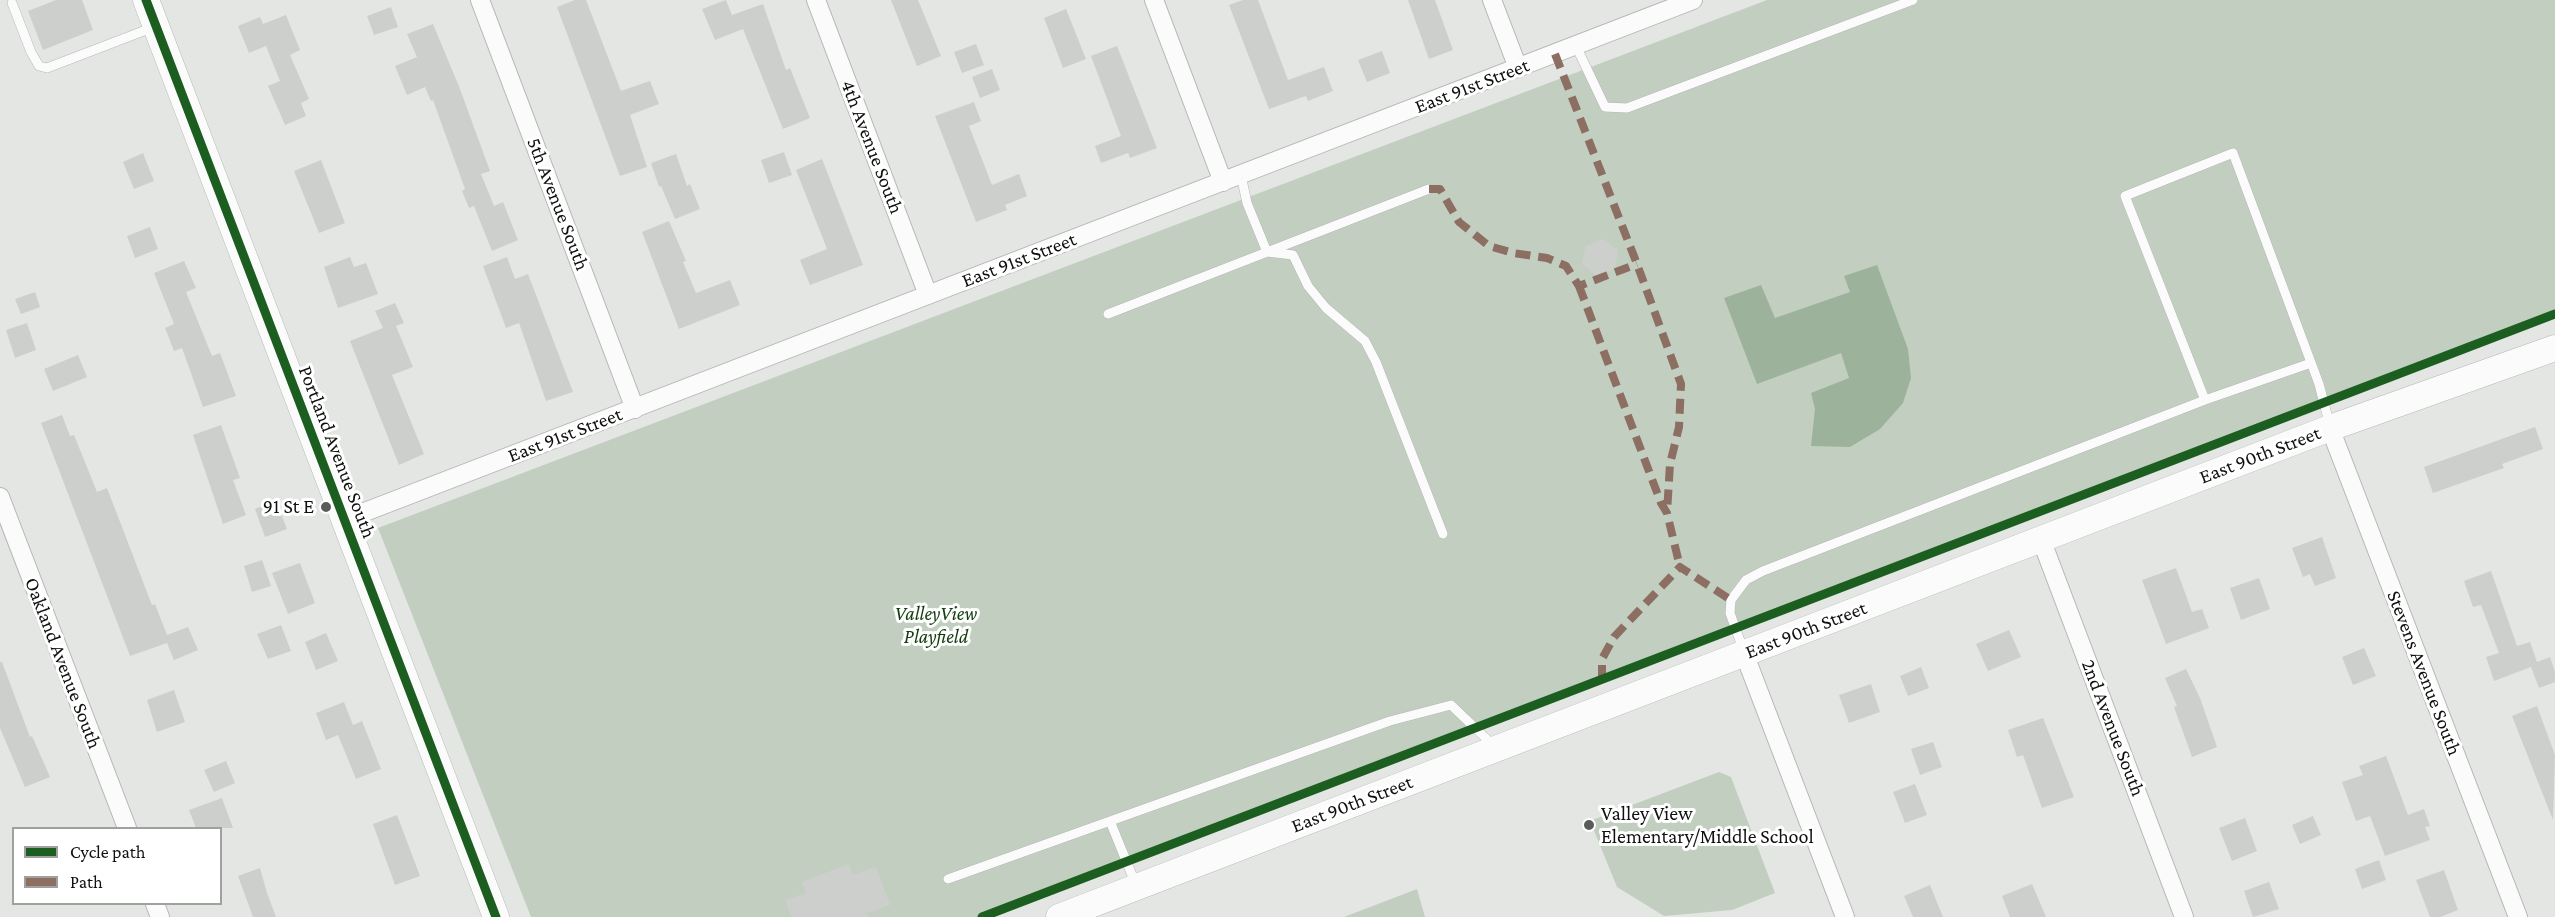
<!DOCTYPE html>
<html>
<head>
<meta charset="utf-8">
<style>
  body { margin:0 }
  #map { position:relative; width:2555px; height:917px; overflow:hidden; background:#e4e6e4; font-family:"Crimson Pro",serif }
  canvas { display:block }
  .legend { position:absolute; left:12px; top:827px; width:210px; height:78px; box-sizing:border-box; background:#fff; border:2px solid #9fa09f; margin:0; padding:8px 10px; list-style:none; font-size:18px; color:#0f110f }
  .legend li { display:flex; align-items:center; gap:12px; height:30px }
  .legend b { width:30px; border:2px solid #9fa09f }
</style>
</head>
<body>
<div id="map">
<canvas width="2555" height="917"></canvas>
<ul class="legend">
<li><b style="height:8px;background:#1b5e20"></b>Cycle path</li>
<li><b style="height:8px;background:#8d6e63"></b>Path</li>
</ul>
</div>
<script>
const context = document.querySelector('canvas').getContext('2d');
context.lineJoin = 'round';
function paint(path, color) { context.fillStyle = color; context.fill(path, 'evenodd'); }
const poly = rows => new Path2D(rows.map(r => 'M' + r).join(''));
function trace(path, color, width, dash) { context.strokeStyle = color; context.lineWidth = width; context.lineCap = dash ? 'butt' : 'round'; context.setLineDash(dash || []); context.stroke(path); }
function drawText(font, color, halo, rows, align = 'center') {
  context.font = font + ' "Crimson Pro",serif'; context.lineWidth = 6; context.setLineDash([]); context.textBaseline = 'middle'; context.strokeStyle = halo; context.fillStyle = color; for (const [text, x, y, turn = 0] of rows) {
    context.save(); context.translate(x, y); context.rotate((+turn || 0) * Math.PI / 180); context.textAlign = isNaN(turn) ? turn : align; if (halo) context.strokeText(text, 0, 0); context.fillText(text, 0, 0); context.restore();
  }
}
paint(poly([
  [1767,0,2555,0,2555,315,984,917,531,917,378,528],
  [1719,772,1731,777,1775,893,1732,910,1664,916,1617,887,1590,821],
  [1417,889,1425,917,1344,917]
]), '#c2cfc0');
paint(poly([
  [1877,265,1908,349,1911,378,1903,403,1880,429,1850,447,1811,446,1815,409,1811,393,1849,378,1841,353,1757,384,1724,298,1761,285,1775,318,1850,292,1844,276]
]), '#9db29a');
paint(poly([
  [56,0,82,0,93,30,43,50,28,11],
  [575,0,586,0,621,91,650,81,659,104,630,115,647,167,620,176,557,7],
  [726,0,732,15,763,4,786,70,790,68,810,118,783,129,743,29,715,40,702,9],
  [891,0,918,0,941,56,917,66],
  [1243,0,1258,0,1288,80,1324,67,1333,91,1308,101,1306,96,1269,109,1229,5],
  [1408,0,1435,0,1453,50,1429,59],
  [391,7,398,27,374,35,367,16],
  [1066,9,1086,59,1063,68,1044,18],
  [286,15,300,50,290,55,309,99,301,103,306,116,285,125,268,86,280,81,266,46,249,53,238,26,260,17,263,24],
  [433,24,460,89,490,171,481,174,494,206,503,202,518,240,492,251,474,206,469,208,462,191,465,189,433,100,431,101,425,87,407,95,395,66,417,57,407,34],
  [976,44,984,65,962,73,954,52],
  [1117,46,1157,148,1130,158,1128,153,1101,163,1095,146,1121,136,1091,56],
  [1382,51,1390,73,1367,82,1358,60],
  [992,69,1000,90,980,98,972,77],
  [974,102,981,121,969,126,992,185,1019,174,1027,196,1005,205,1007,210,976,222,935,116],
  [784,152,792,175,769,183,761,160],
  [143,153,154,181,134,189,123,162],
  [676,154,687,186,690,184,700,209,675,219,661,186,659,187,651,163],
  [822,159,863,265,810,285,800,260,827,249,796,170],
  [321,160,345,223,319,233,294,171],
  [669,221,686,261,683,262,696,293,730,280,740,305,679,329,642,232],
  [150,227,158,249,135,258,127,236],
  [1603,239,1618,250,1615,269,1597,276,1582,264,1586,246],
  [350,257,354,267,366,263,378,294,338,308,324,267],
  [507,257,515,279,528,274,573,392,546,401,519,323,506,328,483,266],
  [184,261,196,288,186,292,212,356,220,353,236,396,203,407,182,348,174,351,165,328,174,324,154,273],
  [35,292,40,307,21,314,15,299],
  [395,303,404,323,396,326,413,367,392,375,424,454,399,465,350,341,383,328,375,311],
  [27,323,36,350,15,358,6,330],
  [78,355,87,377,53,391,44,369],
  [62,415,70,436,74,435,97,492,107,488,152,605,155,604,167,635,188,627,198,650,174,660,167,643,130,656,41,423],
  [221,425,240,478,233,480,246,515,223,524,193,435],
  [2535,427,2543,449,2502,464,2504,468,2433,493,2424,467],
  [276,501,287,529,265,537,255,509],
  [2322,537,2336,578,2315,586,2310,574,2303,577,2292,548],
  [262,560,271,586,252,592,244,566],
  [300,563,315,603,288,614,272,573],
  [2176,568,2192,612,2202,609,2209,628,2166,644,2142,580],
  [2491,571,2517,646,2530,642,2537,662,2550,657,2555,672,2555,682,2539,688,2531,667,2494,681,2486,657,2499,653,2481,605,2473,607,2464,581],
  [2259,578,2270,609,2241,620,2230,588],
  [281,625,291,651,268,659,257,634],
  [2009,630,2021,657,1988,671,1976,644],
  [326,633,338,661,316,670,305,642],
  [2364,648,2376,676,2353,685,2342,657],
  [0,662,2,662,30,737,32,736,50,777,25,787,0,728],
  [1921,667,1929,688,1908,696,1900,676],
  [2186,669,2200,698,2217,747,2192,757,2174,707,2177,706,2165,678],
  [1871,684,1880,712,1849,723,1839,695],
  [174,690,185,722,157,732,147,700],
  [344,702,353,725,362,721,381,769,356,779,338,735,326,740,316,713],
  [2537,706,2555,755,2553,820,2512,716],
  [2043,718,2074,797,2042,808,2023,755,2017,757,2008,730],
  [1933,742,1942,767,1920,775,1911,749],
  [2386,756,2408,815,2424,809,2430,826,2425,827,2430,840,2385,856,2370,816,2356,821,2342,782,2363,775,2359,766],
  [226,761,235,783,214,792,204,770],
  [1915,784,1927,815,1905,823,1893,792],
  [222,798,233,828,196,828,189,810],
  [397,815,420,876,395,885,373,824],
  [2313,816,2321,835,2300,844,2292,825],
  [2245,818,2257,851,2232,861,2219,828],
  [2379,860,2386,880,2362,889,2355,869],
  [849,864,853,875,876,867,890,905,867,913,869,917,791,917,785,900,806,893,802,882],
  [260,868,267,893,276,917,253,917,238,876],
  [2444,870,2458,910,2440,917,2430,917,2416,880],
  [2269,882,2279,909,2253,917,2244,891],
  [2032,884,2046,917,2010,917,2002,896],
  [1930,885,1943,917,1913,917,1904,896]
]), '#cdcfcd');
const lane = poly([
  [12,3,31,52,39,66,47,68,154,27],
  [1576,46,1605,107,1627,108,1913,0],
  [1241,175,1247,203,1267,252,1293,255,1308,286,1326,308,1365,341,1376,362,1443,534],
  [1108,314,1429,189],
  [2205,400,2125,196,2233,153,2319,384,2330,426],
  [1744,652,1730,613,1731,600,1746,580,1763,571,2205,400,2311,363],
  [1110,821,1136,885],
  [948,879,1390,721,1451,705,1495,747]
]);
const street = poly([
  [480,0,635,409],
  [816,0,928,295],
  [1154,0,1223,182],
  [1492,0,1518,68],
  [2330,428,2518,917],
  [0,497,127,828],
  [344,520,1693,0],
  [2041,539,2184,917],
  [1744,653,1845,917],
  [155,904,160,917]
]);
const secondary = poly([
  [146,0,496,917],
  [1059,917,2330,428,2555,348]
]);
trace(lane, '#b5b7b5', 10);
trace(street, '#b5b7b5', 20);
trace(secondary, '#b5b7b5', 27);
trace(lane, '#fbfbfb', 9);
trace(street, '#fbfbfb', 18);
trace(secondary, '#fbfbfb', 26);
trace(poly([
  [1555,54,1637,264,1681,384,1679,427,1670,464,1667,513],
  [1429,189,1440,189,1459,222,1489,246,1513,253,1547,258,1566,266,1579,286,1637,264],
  [1579,286,1661,503,1667,513,1680,567],
  [1602,680,1602,659,1614,637,1680,567,1731,600]
]), '#8d6e63', 8, [15, 8]);
trace(poly([
  [146,0,496,917],
  [982,917,2555,314]
]), '#1b5e20', 9);
for (const [x, y, r, color] of [
  [326,507,6,"#5a5c5a"],
  [1589,825,6,"#5a5c5a"]
]) { const dot = new Path2D(); dot.arc(x, y, r, 0, 2 * Math.PI); context.fillStyle = color; context.fill(dot); trace(dot, '#fff', 2); }
drawText('20px', '#0f110f', '#fff', [
  ["East 91st Street",1472,86,-21],
  ["4th Avenue South",872,147,69],
  ["5th Avenue South",558,204,69],
  ["East 91st Street",1019,260,-21],
  ["East 91st Street",565,435,-21],
  ["Portland Avenue South",337,452,69],
  ["East 90th Street",2260,455,-21],
  ["East 90th Street",1806,630,-21],
  ["Oakland Avenue South",63,663,69],
  ["Stevens Avenue South",2424,673,69],
  ["2nd Avenue South",2113,728,69],
  ["East 90th Street",1352,804,-21]
]);
drawText('20px', '#0f110f', '#fff', [
  ["91 St E",314,507],
  ["Valley View",1601,814,"left"],
  ["Elementary/Middle School",1601,837,"left"]
], 'right');
drawText('italic 20px', '#123d0e', '#fff', [
  ["ValleyView",936,614],
  ["Playfield",936,637]
]);
</script>
</body>
</html>
